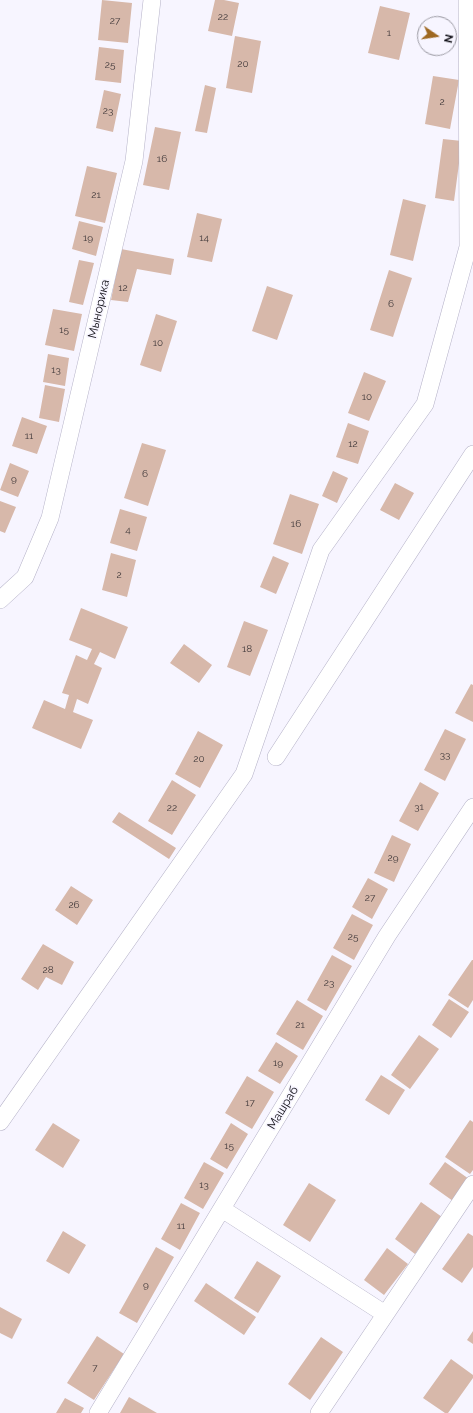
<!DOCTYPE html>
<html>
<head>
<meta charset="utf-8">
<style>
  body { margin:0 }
  #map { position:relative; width:473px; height:1413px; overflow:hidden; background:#f7f5ff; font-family:Raleway,sans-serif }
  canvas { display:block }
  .north { position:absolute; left:417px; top:16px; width:40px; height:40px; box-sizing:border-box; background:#f7f5ff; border:1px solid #9b9aa3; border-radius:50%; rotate:103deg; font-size:11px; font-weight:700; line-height:16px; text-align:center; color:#121118 }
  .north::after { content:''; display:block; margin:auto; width:14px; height:18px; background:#9e6821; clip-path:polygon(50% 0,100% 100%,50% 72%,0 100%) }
</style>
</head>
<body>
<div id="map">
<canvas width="473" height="1413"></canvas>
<div class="north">N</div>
</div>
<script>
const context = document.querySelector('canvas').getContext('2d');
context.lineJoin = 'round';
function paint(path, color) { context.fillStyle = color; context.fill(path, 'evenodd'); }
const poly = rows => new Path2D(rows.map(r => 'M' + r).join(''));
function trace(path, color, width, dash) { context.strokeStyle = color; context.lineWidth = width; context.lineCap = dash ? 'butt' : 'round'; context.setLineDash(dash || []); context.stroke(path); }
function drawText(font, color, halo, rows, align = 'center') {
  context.font = font + ' Raleway,sans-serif'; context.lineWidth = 3; context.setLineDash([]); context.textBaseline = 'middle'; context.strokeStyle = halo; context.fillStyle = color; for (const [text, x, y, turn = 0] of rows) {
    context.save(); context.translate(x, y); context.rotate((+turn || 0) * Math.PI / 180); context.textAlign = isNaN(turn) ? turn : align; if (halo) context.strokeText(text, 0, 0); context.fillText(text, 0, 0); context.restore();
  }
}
paint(poly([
  [102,0,132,3,128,43,98,40],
  [215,0,224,0,239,3,232,36,208,31],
  [380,6,410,13,399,60,368,53],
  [235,36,261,41,252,93,226,88],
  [99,47,124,50,121,83,95,80],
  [433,76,459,80,450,129,425,124],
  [205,85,216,88,207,133,195,131],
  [104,90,121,94,113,132,96,128],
  [155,127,181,132,169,190,143,185],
  [443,139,462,141,454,201,435,198],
  [87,166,117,173,105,223,75,216],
  [403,199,426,205,413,261,390,255],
  [197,213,222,219,212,262,187,257],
  [79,221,103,227,96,256,72,249],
  [121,249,174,259,171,275,137,269,128,302,111,300],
  [79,260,94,263,83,305,69,302],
  [389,270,412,278,393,337,370,330],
  [267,286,293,295,277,340,252,331],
  [53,309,82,314,74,351,45,345],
  [156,314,177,321,161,372,140,365],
  [48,354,69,358,65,386,43,382],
  [364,372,386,381,369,421,348,413],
  [45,385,65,389,59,422,39,418],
  [22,417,47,426,37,454,12,446],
  [348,423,369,431,358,464,336,457],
  [142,443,166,450,148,506,124,498],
  [10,463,29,471,18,497,0,490],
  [333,471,348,478,337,503,322,496],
  [395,483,414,493,399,520,380,510],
  [290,494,319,504,302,554,273,544],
  [0,501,16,507,5,533,0,531],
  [120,509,147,517,137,551,110,543],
  [111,553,136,560,127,597,102,590],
  [273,556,289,563,276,594,260,587],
  [81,608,128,627,115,659,100,652,94,664,102,668,88,704,77,699,73,712,93,720,81,749,32,728,44,700,65,709,69,695,62,693,76,655,87,660,92,649,69,640],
  [244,621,268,630,250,676,227,667],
  [184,644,212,665,199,683,170,663],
  [471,684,473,685,473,722,455,713],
  [445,729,466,739,445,781,424,770],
  [198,731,223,745,200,788,175,774],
  [172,780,196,795,172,835,148,821],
  [420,782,439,793,418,831,399,821],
  [119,812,176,848,169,859,112,822],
  [392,835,411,844,394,882,374,873],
  [368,878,388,889,372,919,352,907],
  [71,886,93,900,77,925,55,910],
  [352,914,373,925,354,960,333,948],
  [43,944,74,962,62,985,46,977,38,990,21,979],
  [332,955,352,966,326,1011,307,1000],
  [472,960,473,960,473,1000,468,1008,448,995],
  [449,999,469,1012,451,1038,432,1025],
  [297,1000,323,1016,303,1050,276,1034],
  [419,1035,439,1049,410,1089,391,1075],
  [276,1042,298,1056,280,1084,258,1071],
  [381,1075,405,1090,389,1115,365,1100],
  [247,1076,274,1092,252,1129,225,1113],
  [470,1120,473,1122,473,1170,470,1174,445,1157],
  [53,1123,80,1140,63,1168,35,1150],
  [231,1123,248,1134,227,1169,210,1159],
  [204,1162,224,1173,203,1209,184,1198],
  [445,1162,469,1179,453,1201,429,1184],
  [309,1183,336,1200,310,1242,283,1225],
  [421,1202,442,1217,415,1254,395,1239],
  [181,1203,200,1213,180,1250,161,1239],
  [63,1231,86,1245,69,1274,46,1261],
  [468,1233,473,1236,473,1267,462,1283,442,1269],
  [156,1247,174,1257,137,1323,119,1313],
  [387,1248,408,1264,384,1295,364,1280],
  [257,1261,281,1276,258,1313,234,1298],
  [206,1283,256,1317,244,1335,194,1301],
  [0,1307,22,1319,12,1339,0,1333],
  [473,1331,473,1344,467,1340],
  [97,1336,124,1354,94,1400,67,1383],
  [321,1337,343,1352,310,1400,288,1384],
  [451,1359,473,1375,473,1378,448,1413,445,1413,423,1398],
  [129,1397,157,1413,120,1413],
  [65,1398,84,1408,81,1413,56,1413]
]), '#d7b8aa');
const street = poly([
  [0,600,25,577,50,518,134,161,152,0],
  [276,757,473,454],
  [0,1122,244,774,321,550,425,404,468,247,467,0],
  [222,1209,385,1314],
  [98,1413,387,936,473,807],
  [319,1413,473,1184]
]);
trace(street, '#b4b1c7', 18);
trace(street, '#fff', 17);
drawText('10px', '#433b3c', null, [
  ["22",223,17],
  ["27",115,21],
  ["1",389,33],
  ["20",243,64],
  ["25",110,65],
  ["2",442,102],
  ["23",108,111],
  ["16",162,159],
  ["21",96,195],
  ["19",88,238],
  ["14",204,238],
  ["12",123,288],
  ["6",391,304],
  ["15",64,330],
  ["10",158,343],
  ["13",56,370],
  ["10",367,397],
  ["11",29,436],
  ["12",353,444],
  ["6",145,474],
  ["9",14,479],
  ["16",296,524],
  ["4",128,530],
  ["2",119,575],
  ["18",247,649],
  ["33",445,755],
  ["20",199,759],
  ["31",419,807],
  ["22",172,808],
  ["29",393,858],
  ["27",370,898],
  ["26",74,905],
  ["25",353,937],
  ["28",48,970],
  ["23",329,983],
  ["21",300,1025],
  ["19",278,1063],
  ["17",250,1103],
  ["15",229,1146],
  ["13",204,1185],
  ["11",181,1226],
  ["9",146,1285],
  ["7",95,1368]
]);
drawText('12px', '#121118', '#f7f5ff', [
  ["Мынорика",99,309,-77],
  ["Машраб",283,1108,-59]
]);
</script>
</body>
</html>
